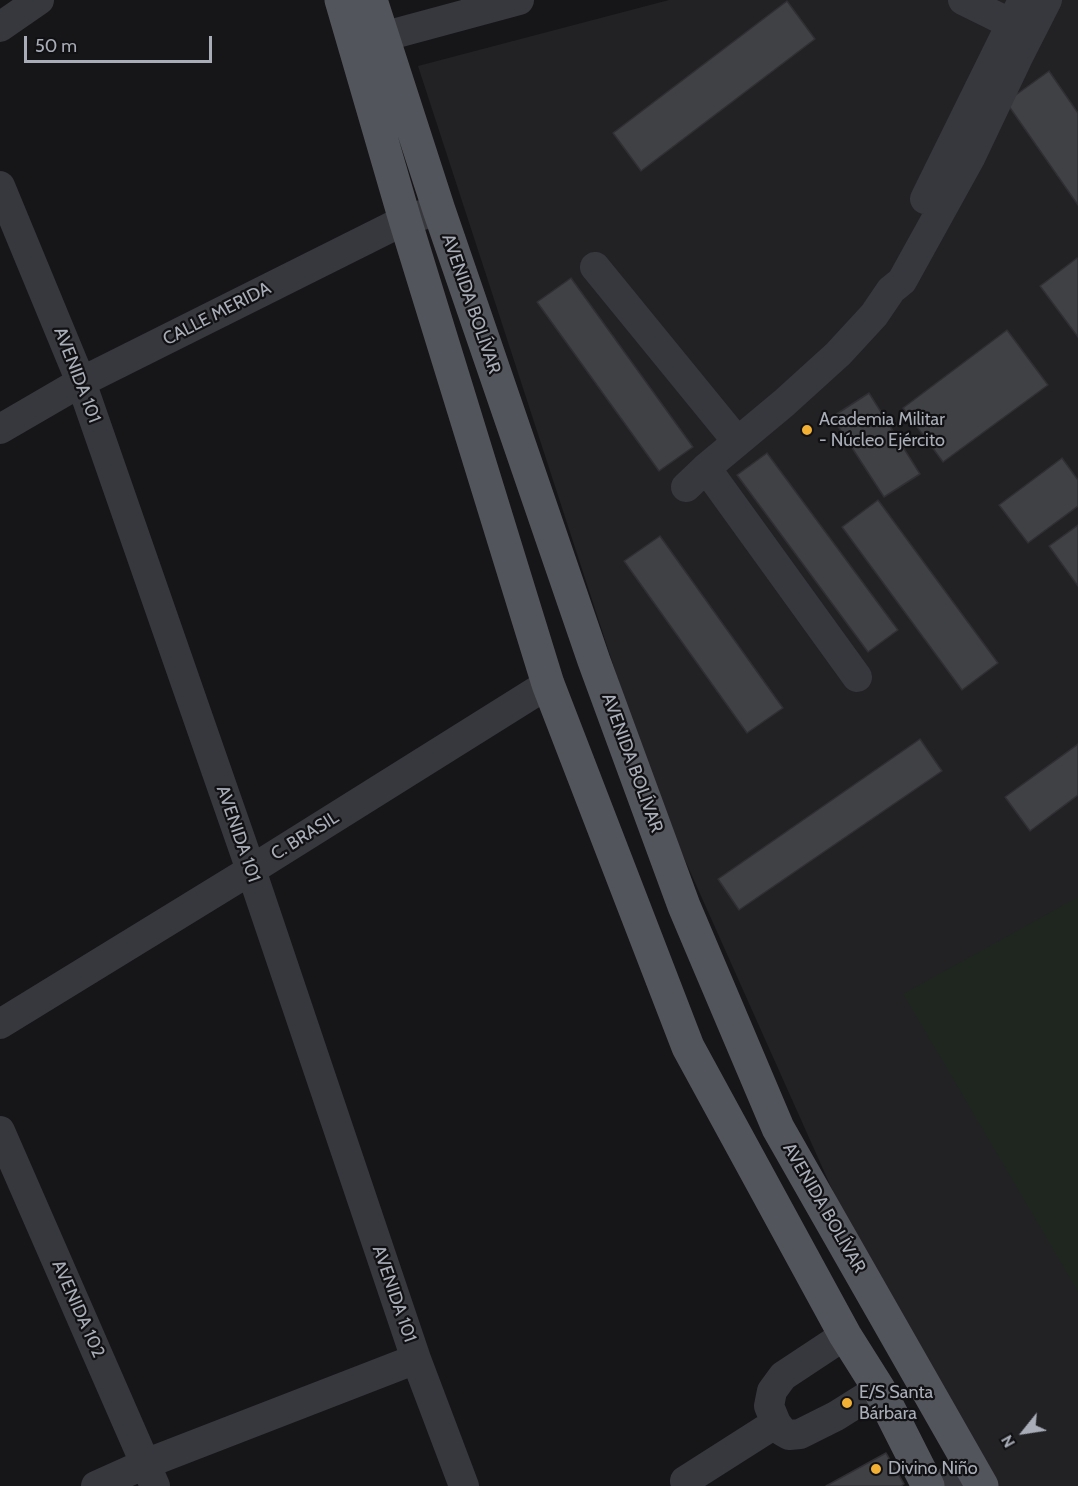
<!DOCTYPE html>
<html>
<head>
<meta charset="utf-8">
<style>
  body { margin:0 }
  #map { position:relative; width:1078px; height:1486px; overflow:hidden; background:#161618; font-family:Cabin,sans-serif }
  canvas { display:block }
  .north { position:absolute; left:994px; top:1402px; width:60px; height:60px; -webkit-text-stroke:4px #111113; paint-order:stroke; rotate:240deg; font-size:16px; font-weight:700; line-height:24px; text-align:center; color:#a8adb8 }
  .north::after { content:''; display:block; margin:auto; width:21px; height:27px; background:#a8adb8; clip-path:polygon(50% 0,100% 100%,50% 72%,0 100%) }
  .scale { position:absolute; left:24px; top:36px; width:188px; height:27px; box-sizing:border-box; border:3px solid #a8adb8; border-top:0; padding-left:8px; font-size:18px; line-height:21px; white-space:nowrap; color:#a8adb8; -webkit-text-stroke:4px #111113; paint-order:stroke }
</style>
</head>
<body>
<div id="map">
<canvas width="1078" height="1486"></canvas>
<div class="north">N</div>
<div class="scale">50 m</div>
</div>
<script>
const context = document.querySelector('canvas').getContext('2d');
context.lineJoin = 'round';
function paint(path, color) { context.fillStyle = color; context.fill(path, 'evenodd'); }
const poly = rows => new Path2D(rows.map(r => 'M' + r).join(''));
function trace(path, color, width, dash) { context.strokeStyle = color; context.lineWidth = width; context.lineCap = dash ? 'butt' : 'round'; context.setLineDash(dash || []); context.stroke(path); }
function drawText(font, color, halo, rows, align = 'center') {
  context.font = font + ' Cabin,sans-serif'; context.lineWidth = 4.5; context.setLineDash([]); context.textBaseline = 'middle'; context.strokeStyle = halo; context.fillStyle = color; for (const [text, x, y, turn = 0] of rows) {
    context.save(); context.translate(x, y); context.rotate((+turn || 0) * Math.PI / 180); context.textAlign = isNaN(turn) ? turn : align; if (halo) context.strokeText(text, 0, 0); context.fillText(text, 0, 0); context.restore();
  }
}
paint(poly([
  [669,0,1078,0,1078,1486,983,1486,844,1216,655,793,418,66]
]), '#222225');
paint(poly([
  [1078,897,1078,1292,903,994]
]), '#1e261f');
const building = poly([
  [787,1,815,39,641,171,613,133,787,1],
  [1049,71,1078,113,1078,205,1006,102,1049,71],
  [1077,258,1078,260,1078,337,1040,286,1077,258],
  [571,278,693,447,659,471,537,302,571,278],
  [1007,330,1048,385,943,462,903,408,1007,330],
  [869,393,920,474,884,497,832,417,869,393],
  [767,453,898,630,868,652,737,475,767,453],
  [1062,458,1078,480,1078,506,1028,543,999,505,1062,458],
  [878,500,998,663,962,690,842,527,878,500],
  [1078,525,1078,586,1049,546,1078,525],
  [660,536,783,708,747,733,624,561,660,536],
  [920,739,942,771,739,910,718,879,920,739],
  [1078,744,1078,795,1030,831,1005,797,1078,744],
  [886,1453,904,1484,901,1486,826,1486,886,1453]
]);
paint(building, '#404145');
trace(building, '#303034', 1.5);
trace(poly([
  [963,0,1030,33],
  [0,27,39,0],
  [382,37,519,0],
  [0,186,81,382,251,870,416,1359,464,1486],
  [925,199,1023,0],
  [595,267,737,441],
  [0,429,81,382,405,220,439,210],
  [706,468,857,677],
  [686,487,706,468,784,403,838,354,874,315,891,290,902,281,970,158,1018,57,1047,0],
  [0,1024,251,870,548,684],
  [0,1131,155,1486],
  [845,1335,783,1376,772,1391,769,1406,776,1423,782,1431,789,1435,800,1434,836,1416,879,1389],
  [685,1481,776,1423],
  [96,1486,145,1464,416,1359],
  [939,1486,972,1469]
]), '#37383d', 30);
trace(poly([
  [341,0,405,220,548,684,688,1047,845,1335,879,1389,928,1486],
  [371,0,439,210,594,661,684,906,778,1128,982,1486]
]), '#53555c', 33);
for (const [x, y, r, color] of [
  [807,430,6,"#f2b134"],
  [847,1403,6,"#f2b134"],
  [876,1469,6,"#f2b134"]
]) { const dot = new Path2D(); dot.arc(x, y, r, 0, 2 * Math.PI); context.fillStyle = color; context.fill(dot); trace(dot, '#111113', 2); }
drawText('18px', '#a8adb8', '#111113', [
  ["AVENIDA BOLÍVAR",471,304,71],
  ["CALLE MERIDA",217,314,-27],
  ["AVENIDA 101",77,375,69],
  ["AVENIDA BOLÍVAR",632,763,70],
  ["AVENIDA 101",238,834,71],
  ["C. BRASIL",305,836,-32],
  ["AVENIDA BOLÍVAR",824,1208,60],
  ["AVENIDA 101",394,1294,71],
  ["AVENIDA 102",78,1309,66]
]);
drawText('18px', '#a8adb8', '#111113', [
  ["Academia Militar",819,420],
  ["- Núcleo Ejército",819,441],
  ["E/S Santa",859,1393],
  ["Bárbara",859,1414],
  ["Divino Niño",888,1469]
], 'left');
</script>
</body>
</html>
